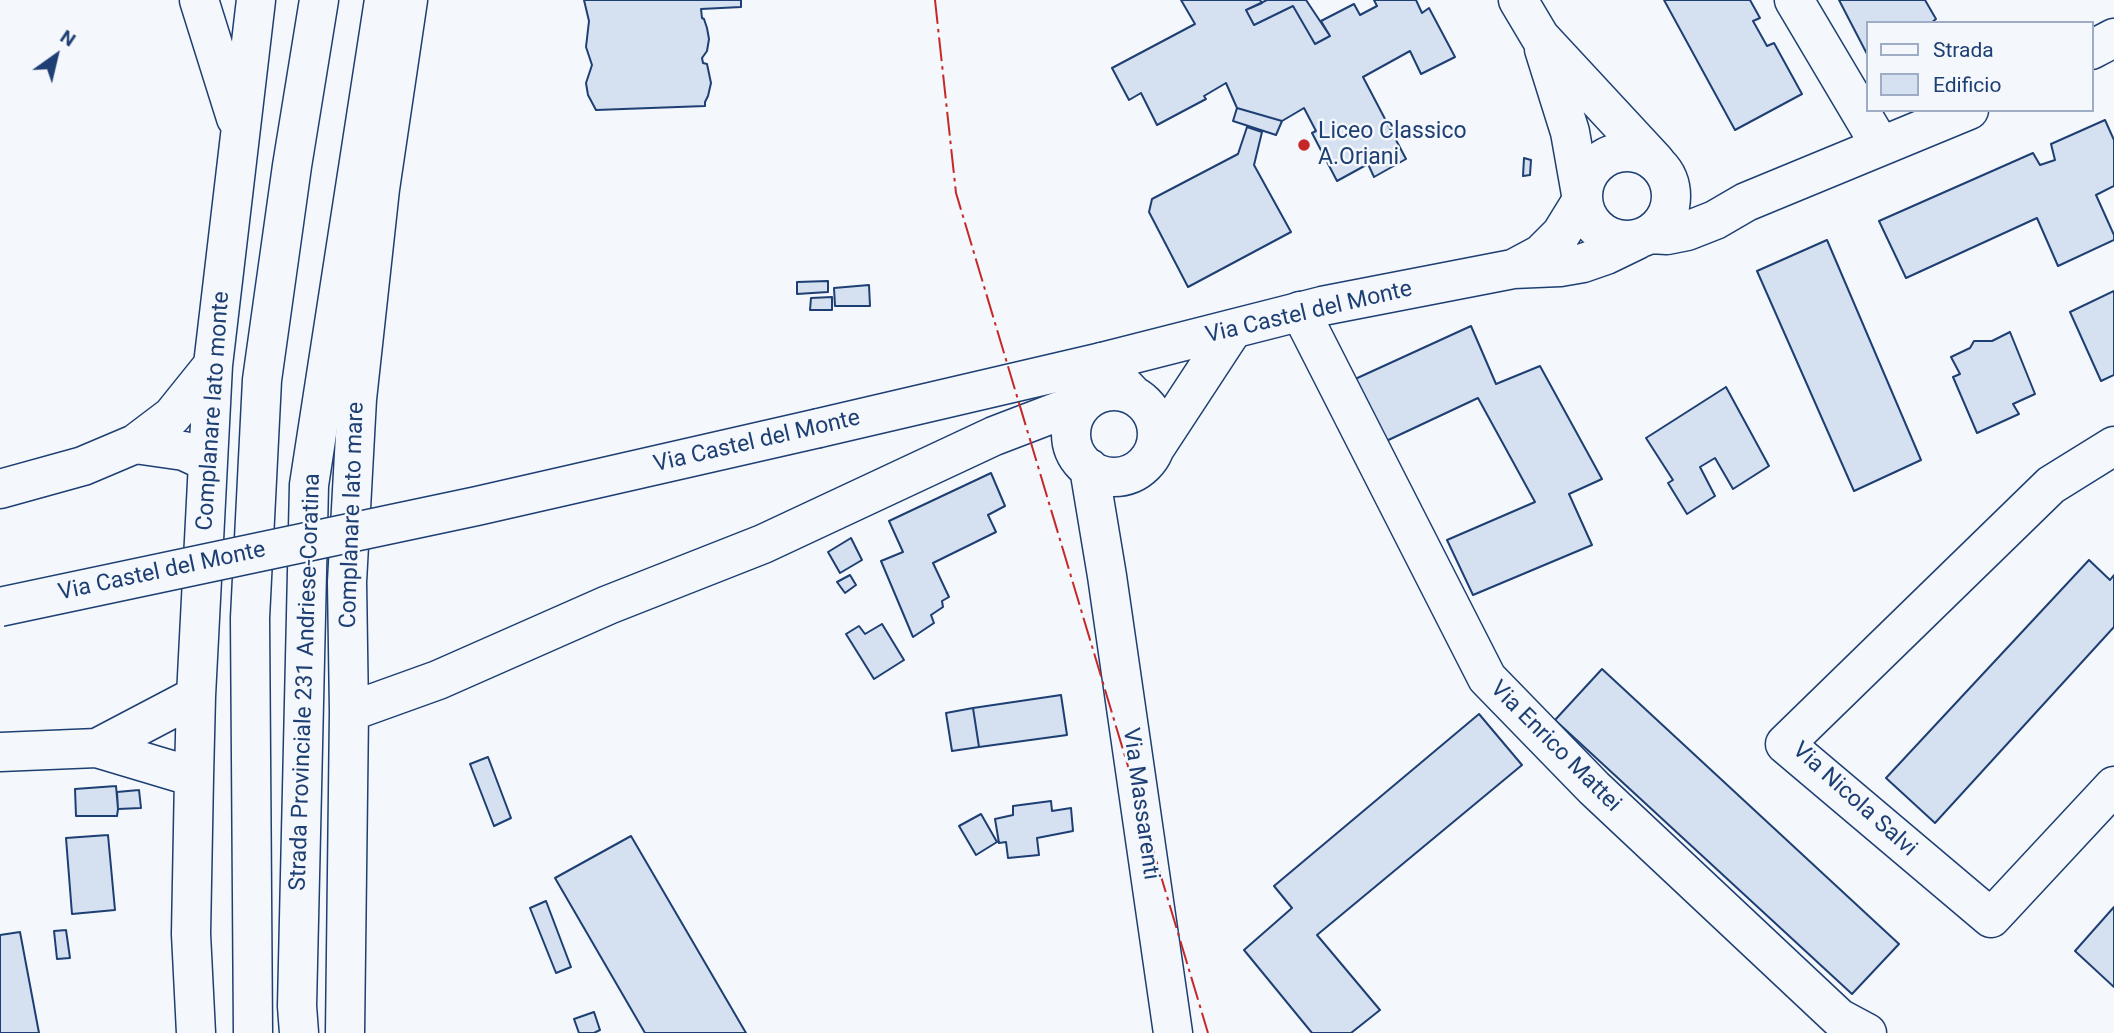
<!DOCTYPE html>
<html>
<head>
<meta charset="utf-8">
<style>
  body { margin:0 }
  #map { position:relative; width:2114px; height:1033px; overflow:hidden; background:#f4f7fb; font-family:Roboto,sans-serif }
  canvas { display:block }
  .legend { position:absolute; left:1866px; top:21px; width:228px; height:91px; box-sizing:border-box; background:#f4f7fb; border:2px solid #9eadc5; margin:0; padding:9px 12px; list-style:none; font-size:21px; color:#1d3f73 }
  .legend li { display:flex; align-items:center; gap:14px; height:35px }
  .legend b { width:35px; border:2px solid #9eadc5 }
  .north { position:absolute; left:21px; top:21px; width:70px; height:70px; -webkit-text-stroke:5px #f4f7fb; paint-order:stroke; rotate:34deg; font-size:19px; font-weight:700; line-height:28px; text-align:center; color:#1d3f73 }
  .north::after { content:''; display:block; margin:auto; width:24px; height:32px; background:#1d3f73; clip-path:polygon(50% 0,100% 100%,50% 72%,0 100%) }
</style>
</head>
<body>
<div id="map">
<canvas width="2114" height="1033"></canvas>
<ul class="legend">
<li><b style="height:9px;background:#f4f7fb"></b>Strada</li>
<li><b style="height:19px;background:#d5e0f0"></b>Edificio</li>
</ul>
<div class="north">N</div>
</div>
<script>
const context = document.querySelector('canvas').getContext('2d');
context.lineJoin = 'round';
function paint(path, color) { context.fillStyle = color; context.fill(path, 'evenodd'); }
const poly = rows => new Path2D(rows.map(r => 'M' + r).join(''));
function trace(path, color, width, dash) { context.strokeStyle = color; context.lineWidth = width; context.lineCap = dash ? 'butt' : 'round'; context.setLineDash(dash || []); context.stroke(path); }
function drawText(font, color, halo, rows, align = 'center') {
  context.font = font + ' Roboto,sans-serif'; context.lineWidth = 5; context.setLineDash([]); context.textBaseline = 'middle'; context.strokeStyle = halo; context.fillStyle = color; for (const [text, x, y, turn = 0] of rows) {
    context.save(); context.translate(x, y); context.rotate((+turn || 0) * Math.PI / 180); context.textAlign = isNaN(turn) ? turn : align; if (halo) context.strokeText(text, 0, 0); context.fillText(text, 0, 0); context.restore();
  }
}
const building = poly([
  [584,0,741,0,741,7,701,9,702,18,704,19,707,28,709,39,707,51,702,58,703,63,707,64,711,83,708,96,705,102,705,106,596,110,588,95,586,83,592,65,586,47,589,21,584,0],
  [1181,0,1260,0,1262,3,1246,10,1254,25,1293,6,1315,44,1330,36,1321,21,1354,4,1360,15,1377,6,1374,0,1416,0,1422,13,1429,8,1455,57,1421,74,1410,51,1363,77,1406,159,1374,177,1368,164,1337,181,1312,133,1316,131,1304,108,1282,121,1237,108,1226,83,1204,96,1206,99,1157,125,1141,93,1129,100,1112,68,1195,24,1181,0],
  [1267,0,1306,0,1330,36,1315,44,1293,6,1254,25,1246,10,1267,0],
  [1664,0,1750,0,1760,18,1753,21,1767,46,1774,43,1802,94,1735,130,1664,0],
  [1839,0,1925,0,1936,19,1931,23,1867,23,1867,54,1839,0],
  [1237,108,1282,121,1276,135,1233,121,1237,108],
  [2105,120,2114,140,2114,186,2096,195,2114,235,2114,240,2058,266,2037,218,1906,278,1879,221,2033,153,2040,165,2055,160,2051,144,2105,120],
  [1247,127,1262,132,1254,165,1291,232,1188,287,1149,212,1152,199,1238,154,1247,127],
  [1524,158,1531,160,1530,175,1523,176,1524,158],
  [1827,240,1921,460,1854,491,1757,271,1827,240],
  [828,281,828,292,797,294,797,282,828,281],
  [869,285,870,306,835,306,834,288,869,285],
  [2114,291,2114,375,2101,381,2070,312,2114,291],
  [832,297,832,310,810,310,811,298,832,297],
  [1471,326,1496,384,1540,366,1602,479,1569,494,1592,545,1473,595,1447,540,1535,502,1478,398,1382,443,1353,380,1471,326],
  [2010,332,2035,394,2013,404,2019,414,1977,433,1953,377,1960,374,1951,357,1970,348,1974,341,1992,341,2010,332],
  [1726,387,1769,466,1733,489,1715,458,1700,467,1715,496,1687,514,1668,483,1673,480,1646,438,1726,387],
  [991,473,1005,506,988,515,996,532,933,563,949,597,942,601,943,607,931,615,934,623,913,637,881,561,903,552,889,521,991,473],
  [851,538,862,560,840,573,828,552,851,538],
  [2089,560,2110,580,2114,575,2114,627,1935,823,1886,778,2089,560],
  [850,575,856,585,845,593,837,582,850,575],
  [882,624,904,660,874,679,846,634,859,626,865,634,882,624],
  [1602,669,1899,944,1852,994,1555,720,1602,669],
  [1061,695,1067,735,979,747,973,708,1061,695],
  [973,708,979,747,952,751,946,713,973,708],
  [1479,714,1522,765,1317,935,1380,1010,1351,1033,1312,1033,1244,950,1292,908,1274,886,1479,714],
  [488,757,511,818,494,826,470,764,488,757],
  [116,786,118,809,117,816,76,816,75,789,116,786],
  [139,790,141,808,118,809,117,792,139,790],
  [1051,801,1052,811,1071,808,1073,831,1037,838,1039,855,1008,858,1006,842,999,843,995,819,1013,815,1013,806,1051,801],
  [981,814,997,842,976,855,959,826,981,814],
  [108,835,115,910,72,914,66,838,108,835],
  [631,836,746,1033,645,1033,555,878,631,836],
  [546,901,571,967,556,973,530,908,546,901],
  [2114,907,2114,987,2075,951,2114,907],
  [66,930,70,958,57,959,54,931,66,930],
  [20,932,39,1033,0,1033,0,935,20,932],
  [594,1012,600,1030,594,1033,579,1033,574,1019,594,1012]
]);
paint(building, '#d5e0f0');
trace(building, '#1d3f73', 2);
const minor = poly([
  [199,0,236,118],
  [1518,0,1540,37,1655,161],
  [1794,0,1880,145],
  [1544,49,1570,132,1582,200],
  [1300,311,1487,678,1594,788,1839,1018,1867,1033],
  '1071 434a43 43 0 1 1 86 0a43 43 0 1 1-86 0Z',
  [135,444,184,451,208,462],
  [2114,446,2051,485,1785,744,1991,918,2114,786],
  [1155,448,1233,329],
  [1089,468,1107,576,1173,1033],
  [0,489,83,466,135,444,172,416,213,365],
  [349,712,438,680,608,605,763,544,994,436,1088,400,1102,362,1133,395],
  [97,748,196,696],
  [0,752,97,748,194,777],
  [196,1033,191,934,194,777,196,696,213,365,256,0],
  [345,1033,349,712,347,582,357,399,380,189,408,0]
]);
const major = poly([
  [2091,50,2114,38],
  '1583 196a44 44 0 1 1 88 0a44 44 0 1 1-88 0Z',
  [1650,234,1667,235,1687,231,1715,220,1746,202,1969,110],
  [1513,269,1541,254,1561,234,1582,200],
  [819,428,1102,362,1322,306,1513,269,1560,267,1583,263,1606,255,1637,240]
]);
const highway = poly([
  [253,1033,250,618,262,380,292,166,319,0],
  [299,1033,297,1006,309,485,384,0]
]);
trace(minor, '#1d3f73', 41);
trace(major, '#1d3f73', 41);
trace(highway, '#1d3f73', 41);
trace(minor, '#f4f7fb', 38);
trace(major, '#f4f7fb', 38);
trace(highway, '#f4f7fb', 38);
const majorBridge = poly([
  [0,607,477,506,819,428]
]);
trace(majorBridge, '#1d3f73', 41, []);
trace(majorBridge, '#f4f7fb', 38);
trace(poly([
  [935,0,956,193,1208,1033]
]), '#c62828', 2, [24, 5, 3.5, 5]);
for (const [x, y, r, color] of [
  [1304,145,7,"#c62828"]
]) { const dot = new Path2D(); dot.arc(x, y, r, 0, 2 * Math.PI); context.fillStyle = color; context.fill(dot); trace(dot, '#f4f7fb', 2.5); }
drawText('23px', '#1d3f73', '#f4f7fb', [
  ["Liceo Classico",1318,132],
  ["A.Oriani",1318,158]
], 'left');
drawText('23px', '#1d3f73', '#f4f7fb', [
  ["Via Castel del Monte",1309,313,-13],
  ["Complanare lato monte",214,411,-86],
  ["Via Castel del Monte",757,442,-13],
  ["Complanare lato mare",353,515,-88],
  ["Via Castel del Monte",162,572,-12],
  ["Strada Provinciale 231 Andriese-Coratina",306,682,-88],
  ["Via Enrico Mattei",1555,747,45],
  ["Via Nicola Salvi",1854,800,42],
  ["Via Massarenti",1140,804,82]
]);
</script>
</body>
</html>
